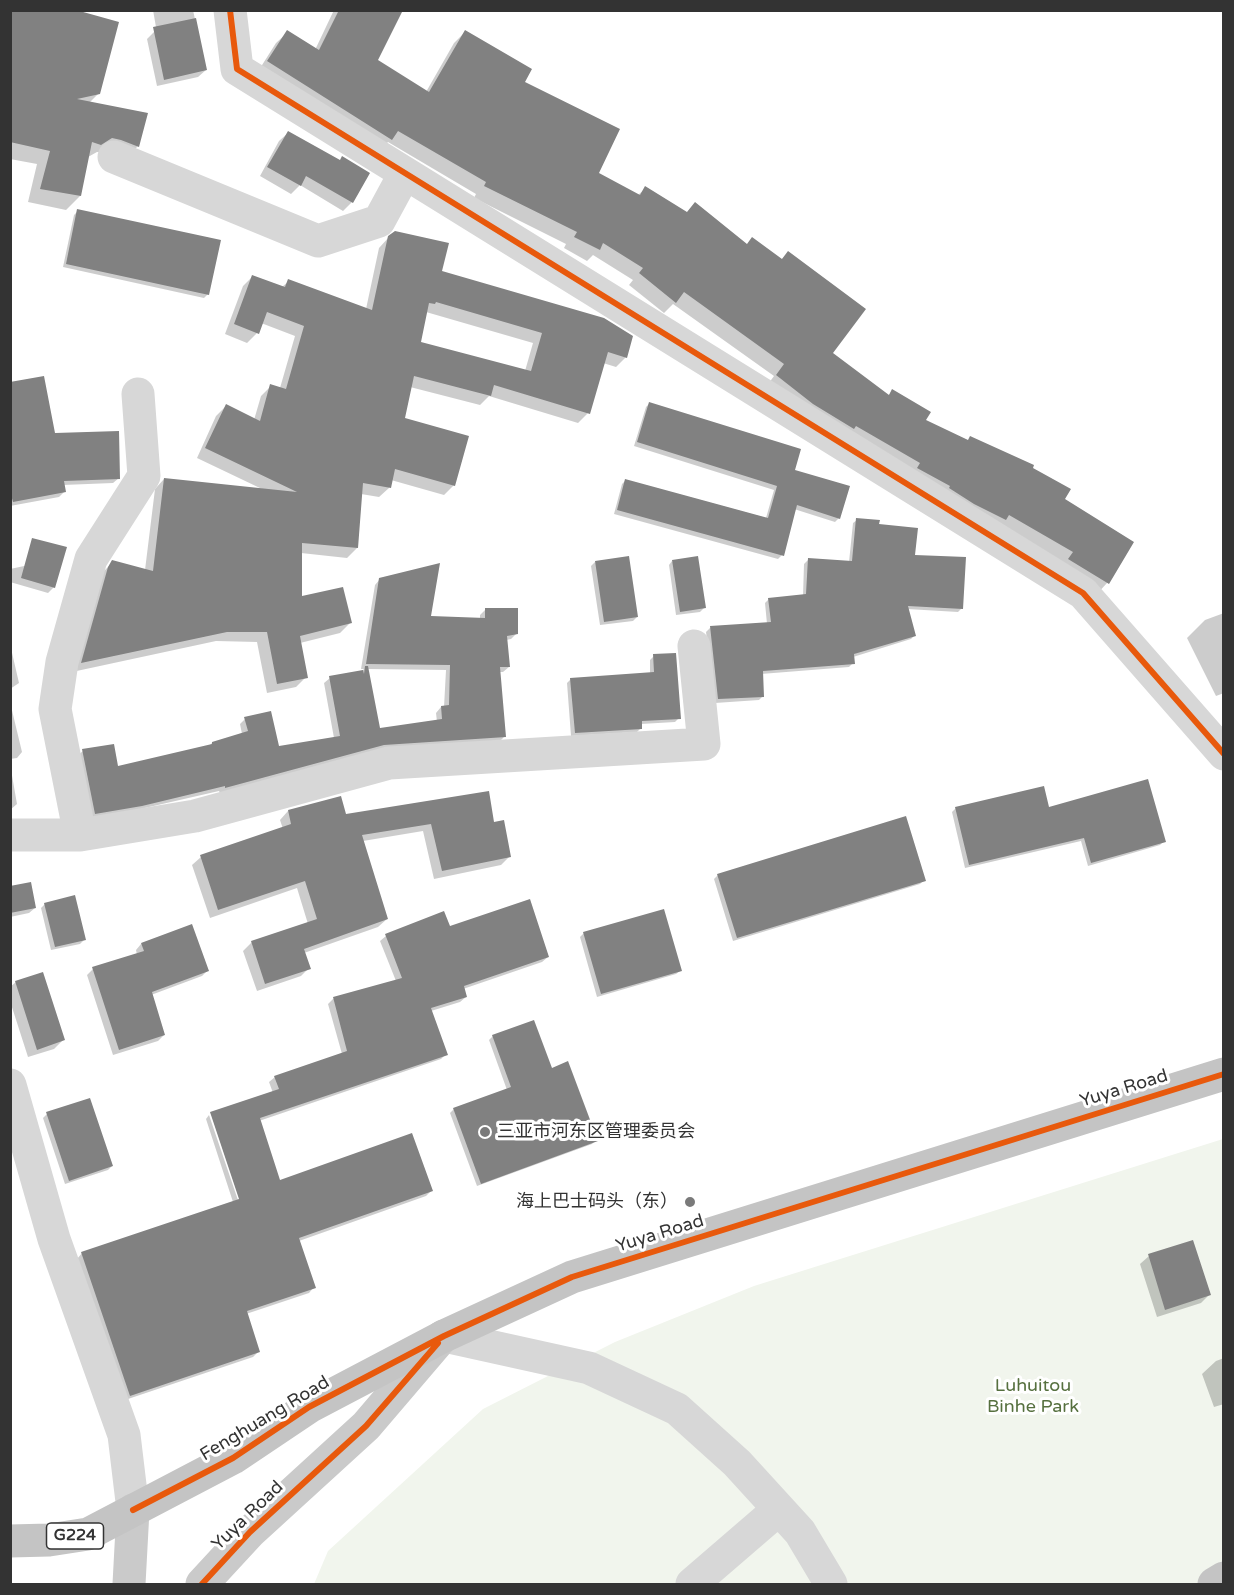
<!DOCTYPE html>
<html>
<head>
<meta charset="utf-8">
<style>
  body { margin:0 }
  #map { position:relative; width:1234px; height:1595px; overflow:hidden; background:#fff; font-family:"Varela Round",sans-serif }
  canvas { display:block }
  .frame { position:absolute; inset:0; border:12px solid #333; pointer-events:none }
</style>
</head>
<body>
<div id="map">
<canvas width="1234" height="1595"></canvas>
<div class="frame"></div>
</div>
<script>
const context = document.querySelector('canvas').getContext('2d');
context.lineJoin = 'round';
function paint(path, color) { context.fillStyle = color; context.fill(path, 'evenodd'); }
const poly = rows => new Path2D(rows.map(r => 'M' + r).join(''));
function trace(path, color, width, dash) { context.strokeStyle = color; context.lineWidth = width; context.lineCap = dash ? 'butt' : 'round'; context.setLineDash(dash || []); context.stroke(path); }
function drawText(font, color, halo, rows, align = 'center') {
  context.font = font + ' "Varela Round","Noto Sans SC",sans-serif'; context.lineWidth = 6; context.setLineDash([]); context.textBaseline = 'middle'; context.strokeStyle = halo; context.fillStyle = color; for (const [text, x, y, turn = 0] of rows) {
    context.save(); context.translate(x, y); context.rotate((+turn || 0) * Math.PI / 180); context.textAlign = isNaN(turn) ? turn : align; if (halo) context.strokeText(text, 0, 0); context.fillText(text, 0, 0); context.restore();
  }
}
paint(poly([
  [1223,1139,1223,1584,314,1584,328,1551,483,1409,615,1342,754,1286]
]), '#f1f5ed');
paint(poly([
  [10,10,99,93,89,103,138,146,124,160,107,153,97,152,88,157,80,196,66,210,28,202,37,164,10,159],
  [153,10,193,10,206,70,198,77,157,86,147,39,154,32,157,33],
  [334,10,402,10,377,61,426,92,454,43,465,32,523,82,597,173,638,195,646,188,686,213,746,245,781,260,788,253,831,353,888,396,892,391,924,421,1031,468,1063,500,1132,542,1107,583,1096,595,766,387,774,376,673,304,664,313,629,285,633,280,593,255,587,261,564,248,566,244,474,198,476,194,388,142,380,151,257,73,276,43,288,32,315,50],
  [288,133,352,202,343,211,300,185,291,194,260,176,279,141],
  [78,211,208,294,204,298,63,267,74,215],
  [389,237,441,272,626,357,616,367,603,363,588,413,578,423,489,396,480,405,410,387,403,419,454,485,444,495,391,480,389,488,379,497,361,494,357,548,347,558,301,553,300,598,350,623,340,633,300,643,306,677,296,687,267,693,257,642,216,641,72,672,103,572,113,562,145,570,155,489,164,479,262,489,197,458,216,416,226,406,254,420,261,396,271,386,280,388,295,336,261,323,257,333,247,343,225,334,243,286,253,276,282,287,289,281,366,309,379,248],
  [426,312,533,343,525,371,419,344],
  [10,384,53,434,119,478,113,483,63,485,64,492,59,497,10,506],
  [650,403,793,471,839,518,835,522,794,509,782,555,778,559,614,514,622,484,626,480,766,518,774,490,634,446,646,407],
  [857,520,878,526,913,557,962,608,958,612,907,609,915,635,911,639,853,657,853,663,849,667,761,674,763,696,759,700,715,703,706,632,710,628,767,624,765,603,769,599,803,596,804,564,808,560,849,562,853,523],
  [62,558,54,587,48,593,10,582,10,569],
  [672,561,704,608,700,612,676,615,669,565],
  [595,562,637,617,633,621,600,625,591,566],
  [380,579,429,617,480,620,480,615,485,610,516,634,511,639,506,640,509,667,503,672,499,672,504,737,499,742,220,793,219,791,136,810,90,818,77,756,83,751,117,768,209,746,212,743,242,734,240,724,245,719,278,748,334,738,324,683,330,678,361,672,364,669,361,669,375,585],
  [367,669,446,670,444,707,441,707,436,713,437,722,379,730],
  [1224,613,1224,693,1216,696,1187,638,1205,620],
  [10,644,19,683,10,689],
  [654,656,679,718,675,722,641,724,641,728,637,732,571,736,567,683,571,679,650,673,650,660],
  [10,702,22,752,17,758,10,759],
  [10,764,17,804,10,810],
  [956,808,1048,809,1164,841,1160,845,1088,866,1081,841,965,868,952,812],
  [288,811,492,824,510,856,501,865,434,879,423,831,363,841,387,919,378,927,304,953,309,968,301,976,257,991,243,951,252,942,308,924,297,888,210,918,192,865,201,857,283,829,280,820],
  [718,875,924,880,920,884,733,941,714,879],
  [10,888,35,908,29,913,10,917],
  [45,904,84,940,80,944,51,950,41,908],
  [443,913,449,928,548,957,542,962,463,989,466,997,460,1002,431,1011,446,1054,441,1059,259,1121,279,1182,431,1191,426,1196,299,1241,314,1287,309,1293,246,1314,259,1351,253,1357,125,1400,77,1259,82,1253,233,1202,206,1119,209,1115,240,1206,243,1205,212,1114,210,1114,273,1093,269,1082,275,1077,342,1054,328,1004,333,999,396,981,380,941,386,936],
  [584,933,680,971,676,974,597,997,580,937],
  [141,944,208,970,202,976,151,995,164,1035,158,1041,113,1055,87,975,93,969,137,955,136,950],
  [16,982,63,1040,54,1049,28,1057,10,1001,10,987],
  [493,1036,551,1069,596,1140,592,1144,477,1186,450,1113,454,1109,507,1090,489,1040],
  [47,1114,112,1166,108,1170,65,1184,43,1118],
  [1149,1256,1209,1295,1201,1303,1157,1317,1140,1264],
  [1224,1358,1224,1404,1214,1407,1202,1374,1216,1361]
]), '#0003');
paint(poly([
  [10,10,76,10,119,22,100,94,77,99,148,113,139,147,121,140,112,138,101,145,92,142,81,196,40,189,50,151,10,142],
  [339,10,403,10,378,60,429,92,465,30,532,69,525,82,620,129,599,173,640,195,645,186,687,212,695,202,747,244,752,237,782,259,788,251,866,309,833,353,889,395,892,389,931,412,926,420,968,440,970,436,1034,465,1033,468,1071,489,1065,499,1134,542,1109,584,1068,559,1073,552,1009,515,1006,520,974,504,949,488,950,486,917,468,920,463,856,426,854,429,813,404,776,375,784,364,684,292,676,303,639,273,643,268,603,243,600,250,574,237,577,232,484,186,486,182,398,131,392,140,267,61,287,30,319,50],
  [196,18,207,70,164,80,153,27],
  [288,131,340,160,342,156,370,173,353,203,306,176,301,186,267,167],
  [77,209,221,240,209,295,66,264],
  [395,231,449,243,442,271,604,318,633,336,627,358,608,352,590,414,494,385,491,396,414,376,405,418,469,436,455,486,395,469,391,488,363,483,358,548,302,543,302,596,343,587,352,623,300,636,308,678,277,684,267,632,227,632,81,663,108,567,112,560,153,571,164,478,297,492,205,448,226,404,260,421,270,384,286,389,304,326,267,312,259,334,234,324,252,275,285,287,288,279,372,310,388,236],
  [436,302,542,333,531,371,421,342,429,303,435,304],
  [44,376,55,433,119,431,120,479,64,481,66,492,13,502,10,491,10,382],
  [649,402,801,449,795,470,850,486,840,519,797,505,784,556,617,510,625,479,768,518,777,486,637,442],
  [856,518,880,520,879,524,918,528,915,555,966,557,963,609,908,606,916,636,854,654,855,664,763,671,764,697,718,699,710,626,771,622,768,598,806,594,808,558,852,561],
  [32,538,67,547,55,588,21,578],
  [629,556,638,617,604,622,595,561],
  [698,556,706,608,680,612,672,560],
  [440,563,431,616,485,618,485,608,518,608,518,634,507,636,510,667,500,667,506,737,384,745,225,788,225,786,142,806,95,814,82,749,114,744,118,766,212,744,212,742,248,731,244,717,271,711,279,746,340,736,329,676,363,670,364,674,365,666,368,666,380,728,442,719,441,706,449,705,450,665,366,664,379,578],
  [676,653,681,719,642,721,642,729,575,733,570,678,654,672,653,654],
  [1148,779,1166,842,1091,863,1084,838,969,865,955,807,1044,786,1049,807],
  [489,791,494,822,504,820,511,857,442,871,431,824,362,835,388,919,304,949,311,969,265,984,251,941,317,919,305,881,218,910,200,855,291,824,288,810,341,796,346,814],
  [906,816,926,881,737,938,717,874],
  [31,882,36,908,10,913,10,886],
  [75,895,86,940,55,947,44,903],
  [530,899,549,957,464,986,467,997,431,1008,448,1055,260,1118,280,1180,412,1133,433,1191,299,1238,316,1288,247,1311,260,1352,130,1396,81,1252,239,1199,210,1112,279,1089,274,1076,347,1051,333,997,402,978,385,934,444,911,450,926],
  [664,909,682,971,601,994,583,932],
  [192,924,209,971,152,992,165,1035,119,1050,92,967,144,951,141,943],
  [43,972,65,1040,37,1050,15,981],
  [534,1020,552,1068,568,1061,598,1141,481,1184,453,1108,511,1087,492,1035],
  [90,1098,113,1166,69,1181,46,1112],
  [1193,1240,1211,1295,1165,1310,1148,1254]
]), '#818181');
trace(poly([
  [230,10,237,69,1083,593,1224,754],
  [114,157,318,241,379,221,405,173],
  [10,835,80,835,55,709,62,662,91,559,144,476,138,394],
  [80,835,195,816,389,763,704,744,694,646],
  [10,1085,54,1239,124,1435,133,1510],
  [444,1336,589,1368,677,1409,737,1463,800,1532,831,1584],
  [692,1584,779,1509]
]), '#d7d7d7', 33);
trace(poly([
  [129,1584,133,1510],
  [202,1584,250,1532,366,1426,442,1337]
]), '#cacaca', 33);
trace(poly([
  [10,1541,49,1540,88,1534,233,1458,309,1407,444,1336,572,1277,1224,1074],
  [1214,1584,1224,1578]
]), '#c4c4c4', 33);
trace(poly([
  [230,10,237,69,1083,593,1224,754],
  [133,1510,233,1458,309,1407,444,1336,572,1277,1224,1074],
  [202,1584,250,1532,366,1426,438,1343]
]), '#e8590c', 6);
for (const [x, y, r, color] of [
  [485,1132,6,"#7a7a7a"],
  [690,1202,6,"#7a7a7a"]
]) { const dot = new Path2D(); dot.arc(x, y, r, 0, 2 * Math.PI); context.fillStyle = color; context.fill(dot); trace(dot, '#fff', 2); }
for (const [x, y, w] of [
  [75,1536,57]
]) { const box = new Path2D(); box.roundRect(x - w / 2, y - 13, w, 26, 4.5); context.fillStyle = '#fff'; context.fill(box); trace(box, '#333', 1.5); }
drawText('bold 16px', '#333', null, [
  ["G224",75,1536]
]);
drawText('18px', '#333', '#fff', [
  ["Yuya Road",1124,1089,-17],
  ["Yuya Road",660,1234,-17],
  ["Fenghuang Road",265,1419,-31],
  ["Yuya Road",248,1516,-44]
]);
drawText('18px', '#333', '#fff', [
  ["三亚市河东区管理委员会",497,1132],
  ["海上巴士码头（东）",678,1202,"right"]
], 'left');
drawText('18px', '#56703f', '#fff', [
  ["Luhuitou",1033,1386],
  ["Binhe Park",1033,1407]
]);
</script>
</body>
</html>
